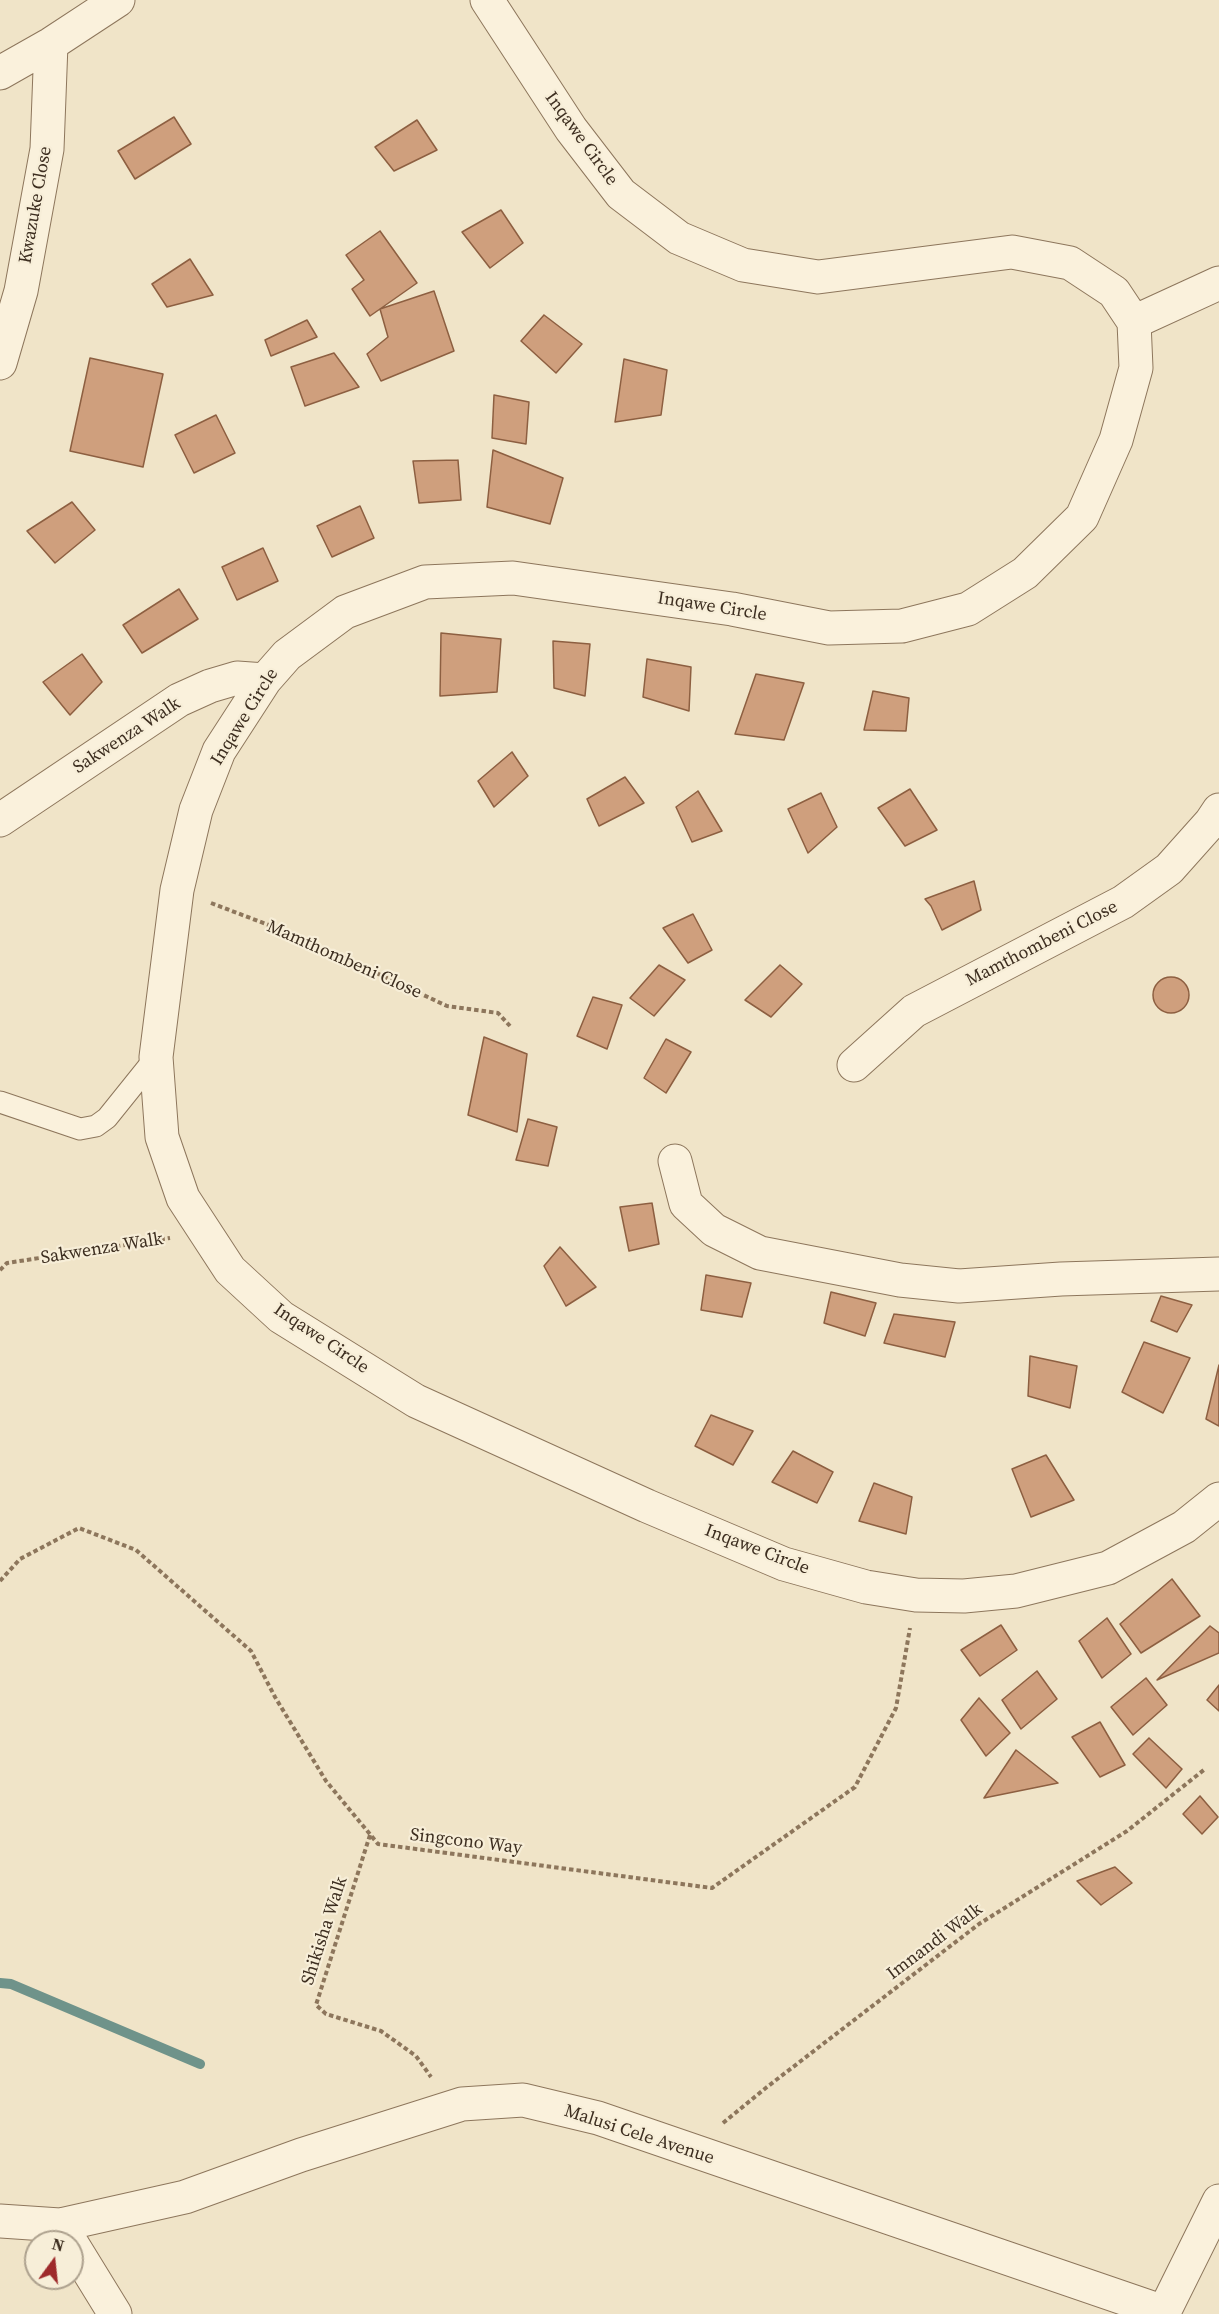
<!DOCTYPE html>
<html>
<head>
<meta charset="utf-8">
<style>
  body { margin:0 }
  #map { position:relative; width:1219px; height:2314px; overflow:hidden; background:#f0e4c8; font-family:"Source Serif 4",serif }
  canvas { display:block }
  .north { position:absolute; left:24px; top:2230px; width:60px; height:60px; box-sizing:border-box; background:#f7eed8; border:2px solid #ada18e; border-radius:50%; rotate:15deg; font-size:16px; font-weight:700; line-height:24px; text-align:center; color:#3d2e20 }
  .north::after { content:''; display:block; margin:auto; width:21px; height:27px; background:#9e2a2b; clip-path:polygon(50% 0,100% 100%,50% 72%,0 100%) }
</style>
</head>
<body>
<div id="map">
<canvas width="1219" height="2314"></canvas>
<div class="north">N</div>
</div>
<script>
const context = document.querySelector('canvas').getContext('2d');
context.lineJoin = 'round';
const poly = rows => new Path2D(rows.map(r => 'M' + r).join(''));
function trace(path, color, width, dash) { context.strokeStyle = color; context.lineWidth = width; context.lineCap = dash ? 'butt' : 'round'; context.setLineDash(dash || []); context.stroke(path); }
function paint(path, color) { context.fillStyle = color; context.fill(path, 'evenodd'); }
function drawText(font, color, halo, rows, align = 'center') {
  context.font = font + ' "Source Serif 4",serif'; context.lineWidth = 4.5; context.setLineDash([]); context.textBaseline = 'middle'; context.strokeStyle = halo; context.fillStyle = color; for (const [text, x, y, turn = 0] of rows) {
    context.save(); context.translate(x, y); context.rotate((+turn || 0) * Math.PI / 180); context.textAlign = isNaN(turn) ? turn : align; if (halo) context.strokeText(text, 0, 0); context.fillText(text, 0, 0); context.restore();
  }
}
trace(poly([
  [0,1983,11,1984,200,2064]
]), '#6f938a', 10);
const building = poly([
  [174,117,191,144,135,179,118,151,174,117],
  [417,120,437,150,394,171,375,147,417,120],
  [501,210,523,243,490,268,462,232,501,210],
  [380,231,417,283,370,316,352,289,364,280,346,255,380,231],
  [190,259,213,295,167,307,152,284,190,259],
  [434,291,454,351,381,381,367,354,388,337,380,309,434,291],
  [544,315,582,344,556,373,521,341,544,315],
  [307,320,317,337,271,356,265,340,307,320],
  [334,353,359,387,305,406,291,367,334,353],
  [90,358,163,374,143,467,70,451,90,358],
  [624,359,667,370,661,415,615,422,624,359],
  [494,395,529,402,526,444,492,438,494,395],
  [216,415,235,453,194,473,175,435,216,415],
  [493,450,563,478,550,524,487,507,493,450],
  [458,460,461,500,419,503,413,461,458,460],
  [72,502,95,530,55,563,27,531,72,502],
  [360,506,374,538,332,557,317,526,360,506],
  [263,548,278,581,237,600,222,567,263,548],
  [179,589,198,619,142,653,123,625,179,589],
  [441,633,501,639,497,692,440,696,441,633],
  [553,641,590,644,585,696,554,688,553,641],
  [82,654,102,682,70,715,43,682,82,654],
  [647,659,691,667,689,711,643,697,647,659],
  [756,674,804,683,784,740,735,734,756,674],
  [873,691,909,698,906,731,864,730,873,691],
  [512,752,528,776,494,807,478,781,512,752],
  [625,777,644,803,599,826,587,799,625,777],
  [910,789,937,830,905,846,878,808,910,789],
  [698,791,722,831,692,842,676,807,698,791],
  [821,793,837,827,808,853,788,809,821,793],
  [974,881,981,910,942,930,931,906,925,899,974,881],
  [693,914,712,950,688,963,663,928,693,914],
  [659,965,685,980,654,1016,630,998,659,965],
  [780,965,802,984,771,1017,745,1000,780,965],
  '1153 995a18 18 0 1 1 36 0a18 18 0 1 1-36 0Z',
  [593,997,622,1005,607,1049,577,1036,593,997],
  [484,1037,527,1054,517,1132,468,1115,484,1037],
  [666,1039,691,1052,666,1093,644,1078,666,1039],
  [528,1119,557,1127,548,1166,516,1160,528,1119],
  [652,1203,659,1244,629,1251,620,1207,652,1203],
  [560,1247,596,1287,566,1306,544,1266,560,1247],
  [706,1275,751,1283,742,1317,701,1310,706,1275],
  [831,1292,876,1303,865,1336,824,1323,831,1292],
  [1161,1296,1192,1305,1177,1332,1151,1321,1161,1296],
  [894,1314,955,1322,945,1357,884,1343,894,1314],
  [1144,1342,1190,1358,1163,1413,1122,1392,1144,1342],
  [1030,1356,1077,1366,1070,1408,1028,1396,1030,1356],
  [1219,1365,1219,1426,1206,1419,1219,1365],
  [711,1415,753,1431,733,1465,695,1446,711,1415],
  [793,1451,833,1472,817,1503,772,1482,793,1451],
  [1046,1455,1074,1500,1031,1517,1012,1469,1046,1455],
  [874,1483,912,1497,906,1534,859,1521,874,1483],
  [1172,1579,1200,1616,1141,1653,1120,1624,1172,1579],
  [1107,1618,1131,1654,1102,1678,1079,1641,1107,1618],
  [1001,1625,1017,1650,980,1676,961,1650,1001,1625],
  [1210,1626,1219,1633,1219,1653,1157,1680,1210,1626],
  [1037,1671,1057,1699,1021,1729,1002,1700,1037,1671],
  [1146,1678,1167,1705,1133,1735,1111,1707,1146,1678],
  [1219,1685,1219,1711,1207,1700,1219,1685],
  [979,1698,1010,1733,986,1756,961,1720,979,1698],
  [1100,1722,1125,1765,1100,1777,1072,1737,1100,1722],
  [1149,1738,1182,1769,1166,1788,1133,1754,1149,1738],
  [1016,1750,1058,1783,984,1798,1016,1750],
  [1200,1796,1218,1817,1202,1834,1183,1814,1200,1796],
  [1115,1867,1132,1883,1101,1905,1077,1881,1115,1867]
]);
paint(building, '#cf9f7d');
trace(building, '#8d5f41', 1.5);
const service = poly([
  [0,1102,80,1129,96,1126,107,1118,156,1057]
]);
const minor = poly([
  [487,0,571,129,621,194,679,238,743,265,818,277,1012,252,1070,263,1114,292,1134,322,1136,368,1116,440,1082,517,1025,573,968,609,902,626,829,628,732,609,513,578,425,582,345,612,287,655,265,680,219,751,196,810,177,890,156,1057,162,1137,183,1198,230,1270,281,1317,416,1401,647,1506,784,1564,866,1587,916,1595,964,1596,1016,1591,1108,1568,1184,1527,1219,1499],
  [0,73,51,44,118,0],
  [1134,322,1219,283],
  [0,363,21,291,47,149,51,44],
  [0,820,179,700,210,686,237,678,265,680],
  [854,1065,914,1011,1123,902,1169,869,1211,822,1219,810],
  [675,1161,686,1204,714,1230,760,1253,900,1280,959,1286,1061,1279,1219,1274],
  [0,2221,60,2225,185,2197,301,2155,462,2104,523,2100,598,2118,1164,2312],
  [72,2244,115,2314]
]);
const tertiary = poly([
  [1163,2314,1219,2201]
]);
trace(service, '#8d765c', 23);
trace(minor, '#8d765c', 35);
trace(tertiary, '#8d765c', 35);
trace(poly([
  [211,903,295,935,447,1006,498,1013,510,1026],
  [0,1270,7,1263,170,1238],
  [0,1581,20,1559,79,1528,136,1550,251,1651,275,1697,326,1781,378,1844,712,1888,855,1787,896,1708,910,1628],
  [370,1835,316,2005,326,2014,381,2031,416,2056,431,2077],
  [723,2123,767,2087,979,1924,1127,1831,1205,1769]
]), '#8d765c', 4, [4.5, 3]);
trace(service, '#faf1dc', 21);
trace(minor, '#faf1dc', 33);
trace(tertiary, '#faf1dc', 33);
drawText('18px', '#3d2e20', '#f7eed8', [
  ["Inqawe Circle",581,139,54],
  ["Kwazuke Close",36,205,-80],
  ["Inqawe Circle",712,607,9],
  ["Inqawe Circle",245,717,-58],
  ["Sakwenza Walk",127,736,-33],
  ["Mamthombeni Close",1042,944,-27],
  ["Mamthombeni Close",344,960,24],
  ["Sakwenza Walk",102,1249,-9],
  ["Inqawe Circle",321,1339,34],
  ["Inqawe Circle",757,1550,21],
  ["Singcono Way",466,1842,7],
  ["Shikisha Walk",325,1931,-72],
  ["Imnandi Walk",935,1942,-37],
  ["Malusi Cele Avenue",639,2135,18]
]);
</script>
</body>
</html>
